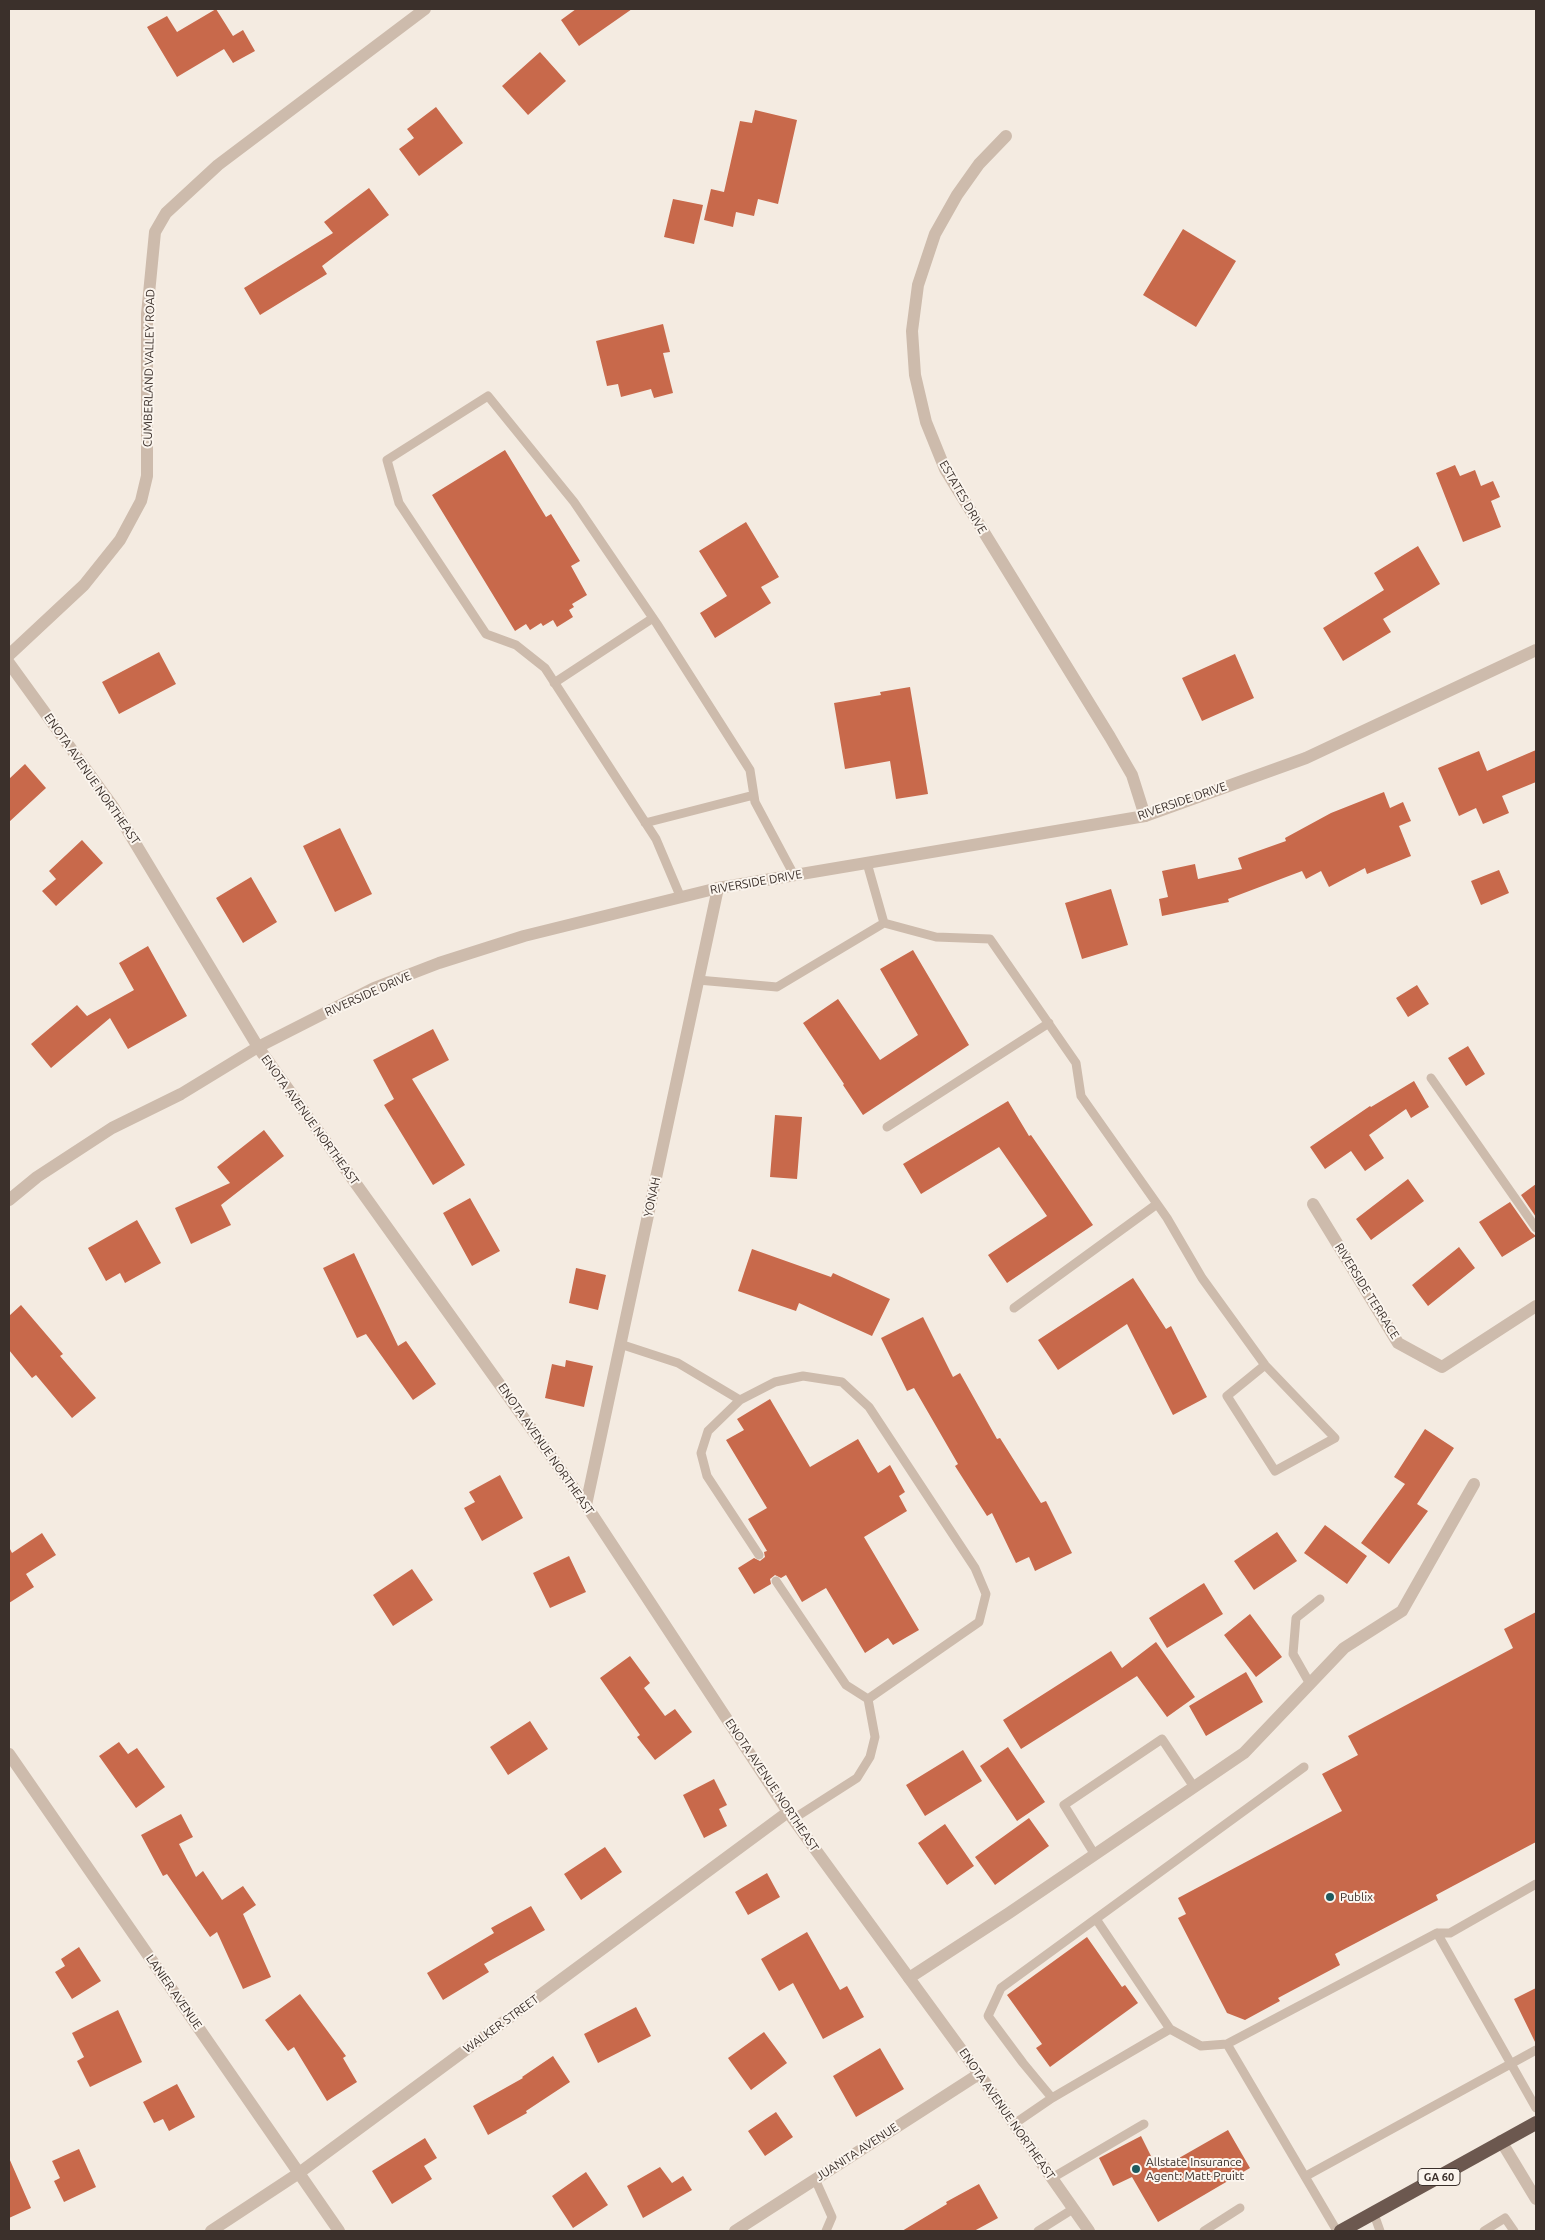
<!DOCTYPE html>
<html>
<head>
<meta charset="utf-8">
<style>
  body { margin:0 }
  #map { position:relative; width:1545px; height:2240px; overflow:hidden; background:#f4ebe1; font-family:Ubuntu,sans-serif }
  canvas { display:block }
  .frame { position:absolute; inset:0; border:10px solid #3b302b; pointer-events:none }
</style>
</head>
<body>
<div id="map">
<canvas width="1545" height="2240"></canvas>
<div class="frame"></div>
</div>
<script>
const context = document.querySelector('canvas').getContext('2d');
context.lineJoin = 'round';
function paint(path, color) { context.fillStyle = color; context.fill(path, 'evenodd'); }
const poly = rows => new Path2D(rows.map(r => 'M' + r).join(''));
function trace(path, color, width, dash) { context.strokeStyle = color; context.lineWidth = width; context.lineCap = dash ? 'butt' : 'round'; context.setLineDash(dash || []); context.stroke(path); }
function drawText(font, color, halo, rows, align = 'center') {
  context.font = font + ' Ubuntu,sans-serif'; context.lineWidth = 4; context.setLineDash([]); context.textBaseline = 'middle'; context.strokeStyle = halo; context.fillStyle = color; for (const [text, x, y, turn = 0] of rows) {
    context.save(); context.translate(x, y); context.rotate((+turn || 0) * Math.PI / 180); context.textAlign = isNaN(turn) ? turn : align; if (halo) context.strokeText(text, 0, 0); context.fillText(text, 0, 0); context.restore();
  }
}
paint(poly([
  [216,9,233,36,243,30,255,51,233,63,224,49,177,77,147,27,167,16,177,32],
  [576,9,632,9,579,46,561,20],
  [540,52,566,81,528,115,502,86],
  [436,107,463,143,419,176,399,149,414,138,407,129],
  [755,110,797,120,778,204,758,199,754,216,736,212,733,227,704,220,711,189,724,192,740,121,752,123],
  [369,188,389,215,322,266,327,274,260,315,244,288,333,233,324,222],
  [673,199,703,205,694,244,664,237],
  [1183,229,1236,261,1196,327,1143,295],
  [663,324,670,352,663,353,673,393,654,398,651,389,621,397,618,384,607,386,596,341],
  [505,450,546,517,551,514,580,561,571,566,587,595,572,604,574,607,569,610,573,617,557,627,553,620,543,626,541,623,530,630,526,624,515,631,432,495],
  [1455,465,1460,476,1475,470,1481,486,1493,481,1500,497,1491,501,1501,527,1463,542,1436,473],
  [746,522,779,577,761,587,771,603,715,638,700,613,727,596,699,551],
  [1418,546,1440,584,1383,619,1391,632,1343,661,1323,628,1384,590,1374,573],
  [159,652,176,684,119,714,102,682],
  [1235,654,1254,698,1202,721,1182,678],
  [910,687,928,794,896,799,890,761,845,769,834,703,881,695,880,692],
  [1536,750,1536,782,1502,796,1509,813,1483,824,1476,808,1459,816,1438,768,1479,751,1487,771],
  [25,764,46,788,9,822,9,779],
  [1384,792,1390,808,1403,802,1411,821,1399,826,1411,856,1367,874,1365,868,1329,887,1321,871,1306,879,1302,871,1228,899,1229,902,1162,916,1159,899,1168,897,1162,871,1195,864,1198,879,1242,869,1238,858,1286,841,1285,838,1331,813],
  [340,828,372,894,335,912,303,846],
  [82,840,103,863,56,906,42,891,56,879,49,871],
  [1499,870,1509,893,1481,905,1471,881],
  [251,877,277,922,243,943,216,898],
  [1111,889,1128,945,1082,959,1065,903],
  [148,946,187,1016,128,1049,110,1018,51,1068,31,1044,77,1005,87,1016,134,990,119,963],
  [913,950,969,1045,863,1115,843,1085,844,1084,803,1023,838,999,880,1060,918,1035,880,969],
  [1417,985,1429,1004,1408,1017,1396,998],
  [433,1029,449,1060,412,1079,465,1165,433,1185,384,1105,394,1099,373,1060],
  [1468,1046,1485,1074,1466,1086,1448,1058],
  [1414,1081,1429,1107,1411,1118,1406,1109,1369,1135,1384,1158,1365,1171,1351,1151,1325,1169,1310,1147,1370,1106,1371,1107],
  [1008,1101,1029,1136,1031,1135,1093,1225,1007,1283,988,1255,1047,1216,999,1147,921,1194,903,1164],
  [775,1115,802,1117,797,1179,770,1177],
  [264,1130,284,1156,221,1205,231,1225,191,1244,175,1208,230,1183,217,1167],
  [1408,1179,1424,1201,1371,1240,1356,1219],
  [1536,1184,1536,1217,1521,1195],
  [470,1198,500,1251,472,1266,443,1213],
  [1510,1202,1531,1232,1536,1236,1502,1257,1479,1222],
  [137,1220,161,1263,125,1283,120,1273,106,1281,88,1248],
  [1459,1247,1475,1268,1428,1306,1412,1285],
  [752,1249,831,1277,833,1273,890,1299,872,1336,799,1303,796,1311,738,1291],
  [354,1253,398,1346,406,1341,436,1384,413,1400,366,1334,357,1338,323,1268],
  [576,1268,606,1275,598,1310,569,1303],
  [1133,1278,1166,1329,1171,1326,1207,1397,1173,1415,1127,1324,1058,1370,1038,1340],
  [21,1305,63,1354,60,1356,96,1398,72,1418,36,1375,32,1378,9,1350,9,1316],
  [923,1317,953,1377,960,1373,997,1439,1000,1438,1041,1503,1046,1501,1072,1553,1035,1571,1029,1557,1016,1563,992,1513,987,1516,955,1466,958,1464,914,1388,907,1391,881,1338],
  [566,1360,593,1366,584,1407,545,1398,552,1364,565,1367],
  [770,1399,810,1467,858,1439,878,1473,890,1465,905,1492,899,1496,907,1511,864,1537,919,1630,893,1645,888,1638,865,1653,826,1588,802,1602,786,1575,781,1578,775,1575,770,1579,771,1584,754,1594,738,1568,754,1558,760,1561,765,1557,764,1552,767,1551,748,1519,767,1508,726,1440,744,1430,737,1419],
  [1425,1429,1454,1448,1417,1504,1428,1511,1389,1564,1361,1543,1405,1484,1394,1477],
  [500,1475,523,1518,482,1541,464,1508,475,1502,469,1492],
  [1325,1525,1367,1556,1347,1584,1304,1553],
  [1277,1532,1297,1561,1254,1590,1234,1561],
  [42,1533,56,1555,26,1574,34,1587,9,1603,9,1547,12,1553],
  [569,1556,586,1592,550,1608,533,1573],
  [412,1569,433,1600,393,1626,373,1595],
  [1204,1583,1223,1614,1167,1648,1149,1618],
  [1536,1612,1536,1842,1436,1895,1438,1900,1335,1954,1340,1965,1278,1998,1280,2001,1245,2020,1227,2013,1178,1918,1186,1914,1178,1898,1342,1811,1322,1774,1358,1755,1348,1736,1513,1648,1504,1629],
  [1250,1614,1282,1657,1256,1677,1224,1635],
  [1156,1642,1195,1697,1167,1717,1137,1676,1021,1749,1003,1720,1111,1651,1122,1668],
  [630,1656,650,1683,644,1688,665,1716,675,1709,692,1732,655,1760,637,1737,640,1735,600,1678],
  [1246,1672,1263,1702,1206,1736,1189,1706],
  [530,1721,548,1749,508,1775,490,1747],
  [119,1742,128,1754,137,1748,165,1787,136,1808,99,1756],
  [1008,1747,1045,1802,1017,1821,980,1766],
  [963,1750,982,1781,925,1816,906,1785],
  [714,1779,727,1805,719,1809,727,1826,704,1838,683,1795],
  [181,1814,193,1837,179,1844,196,1877,203,1871,222,1900,243,1886,256,1905,243,1914,271,1977,243,1989,217,1932,210,1937,167,1874,163,1876,141,1835],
  [1029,1818,1049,1846,995,1885,975,1857],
  [945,1824,974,1866,947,1885,918,1843],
  [605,1847,622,1872,581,1900,564,1874],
  [767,1873,780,1897,748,1915,735,1892],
  [531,1906,545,1930,484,1964,489,1972,443,2000,427,1973,494,1933,491,1928],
  [807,1932,840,1990,847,1986,864,2017,823,2039,793,1983,779,1991,761,1959],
  [1087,1937,1122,1987,1125,1985,1138,2003,1050,2067,1036,2048,1042,2044,1007,1995],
  [79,1947,101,1981,72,1999,55,1972,65,1966,61,1959],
  [1536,1988,1536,2044,1514,1999],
  [300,1994,346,2056,343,2058,357,2082,327,2101,294,2047,288,2051,265,2020],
  [636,2007,651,2036,598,2063,584,2034],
  [118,2010,142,2062,90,2087,77,2061,84,2057,72,2033],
  [764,2032,787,2063,751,2090,728,2058],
  [880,2048,904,2089,856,2117,833,2076],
  [553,2056,570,2082,526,2111,527,2113,488,2135,473,2106,523,2078,522,2077],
  [177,2084,195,2117,169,2131,163,2119,154,2123,143,2102],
  [776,2112,793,2137,765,2156,748,2131],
  [1228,2130,1250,2168,1158,2222,1132,2177,1113,2186,1099,2158,1141,2136,1158,2170],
  [425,2138,437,2158,424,2166,432,2179,392,2204,372,2171],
  [79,2149,96,2187,64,2202,54,2181,60,2178,52,2161],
  [9,2158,31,2208,9,2218],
  [660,2167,672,2183,683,2176,692,2190,643,2218,627,2186],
  [586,2172,608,2205,573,2228,552,2196],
  [979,2184,998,2218,974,2231,902,2231,947,2204,946,2202]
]), '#c8694b');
trace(poly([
  [554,683,653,618],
  [645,823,754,795],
  [867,863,884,923,936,937,990,939,1076,1063,1081,1096,1167,1218,1202,1278,1265,1365,1335,1438,1275,1471,1227,1396,1265,1365],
  [681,898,656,839,545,668,516,645,486,634,399,503,387,460,488,396,574,502,657,624,750,770,755,802,794,875],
  [698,980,777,987,884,923],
  [1431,1078,1536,1228],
  [887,1127,1049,1023],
  [1014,1308,1157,1204],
  [620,1344,678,1363,740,1400,775,1382,803,1376,842,1382,869,1407,975,1568,986,1594,979,1622,868,1699,875,1737,870,1757,857,1778,793,1819],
  [740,1400,708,1431,701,1453,707,1476,759,1555],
  [776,1581,846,1685,868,1699],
  [1310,1684,1293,1654,1296,1618,1320,1599],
  [1095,1855,1064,1805,1162,1739,1194,1787],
  [1096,1919,1170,2029],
  [1437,1933,1536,2108],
  [1227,2044,1337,2231],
  [1052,2098,1023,2063,988,2016,1001,1988,1304,1767],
  [1014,2124,1052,2098,1170,2029,1201,2046,1227,2044,1437,1933,1450,1933,1536,1884],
  [1306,2176,1536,2050],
  [1052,2178,1144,2124],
  [815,2179,832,2217,826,2231],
  [1374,2214,1380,2231],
  [1038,2231,1073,2209],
  [1204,2231,1240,2208],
  [1484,2231,1505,2218,1514,2231]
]), '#cdbbac', 9);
trace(poly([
  [1006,136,979,164,957,195,935,234,918,285,912,331,915,375,926,422,945,469,1110,737,1132,775,1145,816],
  [9,655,84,585,120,540,141,501,147,476,147,314,155,232,166,213,218,165,425,9],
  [1313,1204,1398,1343,1442,1367,1536,1306],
  [586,1505,718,888],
  [9,1754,339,2231],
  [909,1978,1009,1913,1244,1753,1344,1648,1402,1611,1474,1484],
  [1501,2141,1536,2199],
  [211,2231,299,2173,788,1812],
  [735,2231,979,2074]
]), '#cdbbac', 12);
trace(poly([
  [9,663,114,808,258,1047,586,1505,788,1812,979,2074,1089,2231],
  [9,1200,37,1177,112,1128,181,1094,258,1047,374,988,439,963,524,936,718,888,1145,816,1306,758,1536,650]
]), '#cdbbac', 12);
trace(poly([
  [1341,2231,1536,2123]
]), '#6c584f', 14);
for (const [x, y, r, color] of [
  [1330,1897,5,"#1f5a5e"],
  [1136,2169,5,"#1f5a5e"]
]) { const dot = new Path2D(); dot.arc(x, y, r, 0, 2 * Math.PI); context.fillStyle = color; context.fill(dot); trace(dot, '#fbf5ee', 2); }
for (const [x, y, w] of [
  [1439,2177,42]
]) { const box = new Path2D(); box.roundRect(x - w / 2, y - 8.5, w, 17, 4); context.fillStyle = '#fbf5ee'; context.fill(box); trace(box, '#3b302b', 1); }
drawText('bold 11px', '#3b302b', null, [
  ["GA 60",1439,2177]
]);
drawText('12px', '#3b302b', '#fbf5ee', [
  ["CUMBERLAND VALLEY ROAD",149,368,-89],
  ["ESTATES DRIVE",963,497,60],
  ["ENOTA AVENUE NORTHEAST",92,779,55],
  ["RIVERSIDE DRIVE",1182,801,-19],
  ["RIVERSIDE DRIVE",756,882,-10],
  ["RIVERSIDE DRIVE",368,994,-24],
  ["ENOTA AVENUE NORTHEAST",310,1120,54],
  ["YONAH",652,1197,-78],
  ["RIVERSIDE TERRACE",1367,1291,58],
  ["ENOTA AVENUE NORTHEAST",546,1449,55],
  ["ENOTA AVENUE NORTHEAST",772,1785,56],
  ["LANIER AVENUE",174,1992,55],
  ["WALKER STREET",501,2024,-36],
  ["ENOTA AVENUE NORTHEAST",1007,2114,55],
  ["JUANITA AVENUE",857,2152,-33]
]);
drawText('12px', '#3b302b', '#fbf5ee', [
  ["Publix",1340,1897],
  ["Allstate Insurance",1146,2162],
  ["Agent: Matt Pruitt",1146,2176]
], 'left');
</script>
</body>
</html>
